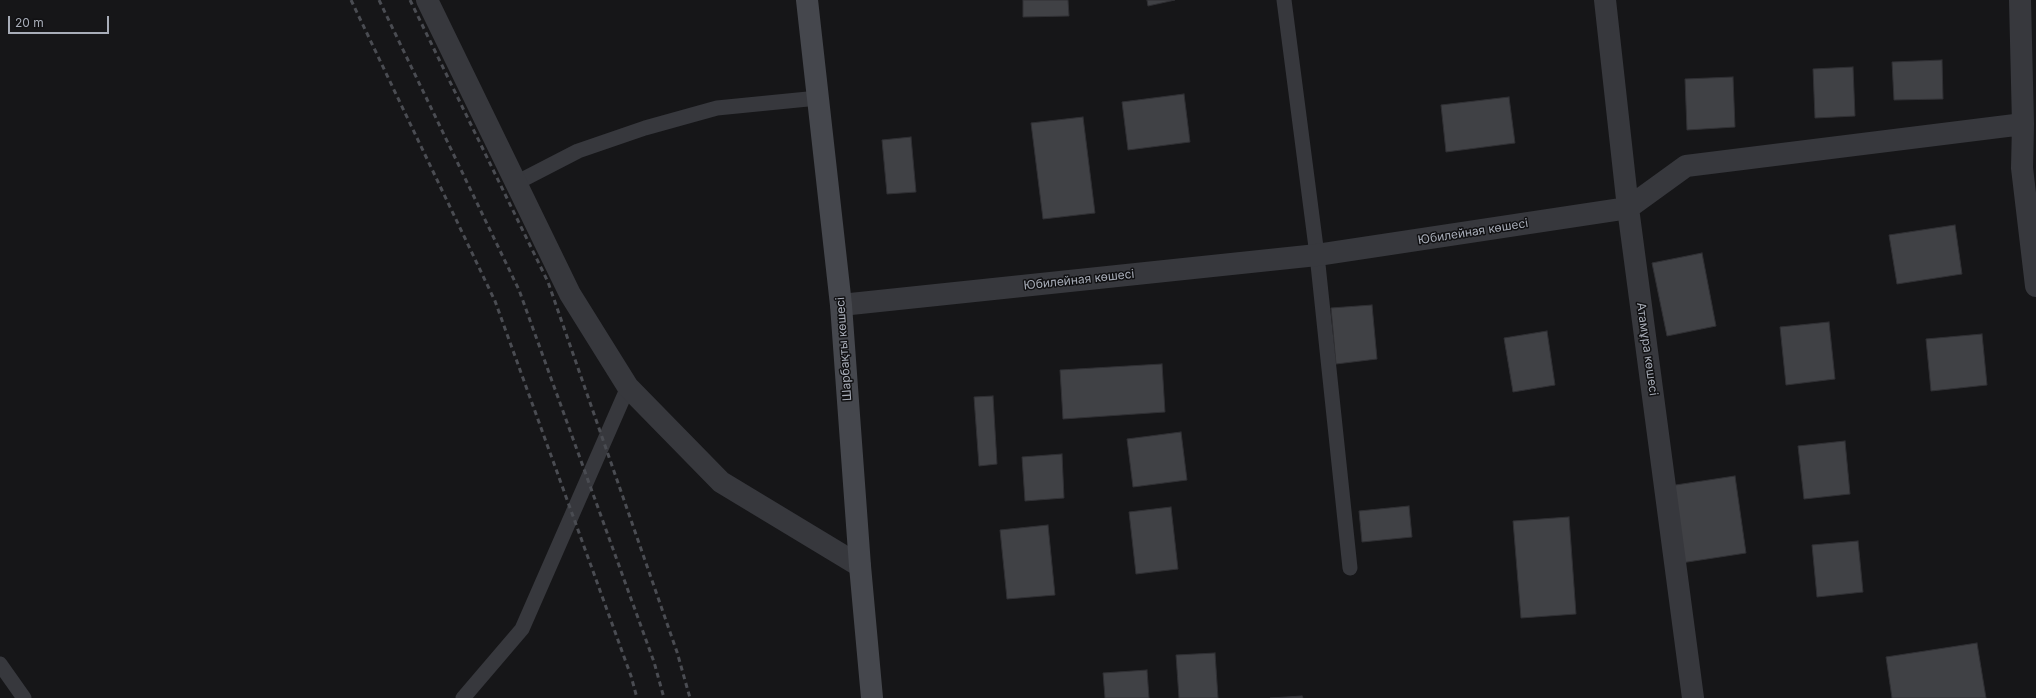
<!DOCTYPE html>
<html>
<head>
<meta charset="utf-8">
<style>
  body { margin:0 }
  #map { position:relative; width:2036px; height:698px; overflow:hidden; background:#161618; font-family:Inter,sans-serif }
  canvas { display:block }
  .scale { position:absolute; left:8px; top:16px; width:101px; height:18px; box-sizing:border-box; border:2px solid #a8adb8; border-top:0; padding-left:5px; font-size:12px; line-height:14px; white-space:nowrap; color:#a8adb8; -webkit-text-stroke:3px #111113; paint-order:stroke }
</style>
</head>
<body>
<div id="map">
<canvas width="2036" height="698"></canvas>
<div class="scale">20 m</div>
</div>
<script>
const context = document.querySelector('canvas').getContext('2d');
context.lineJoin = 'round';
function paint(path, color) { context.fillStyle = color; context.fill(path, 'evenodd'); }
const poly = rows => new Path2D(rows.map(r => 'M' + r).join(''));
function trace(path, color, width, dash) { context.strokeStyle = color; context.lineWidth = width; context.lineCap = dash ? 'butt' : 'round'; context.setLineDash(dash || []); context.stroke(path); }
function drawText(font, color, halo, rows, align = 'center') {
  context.font = font + ' Inter,sans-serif'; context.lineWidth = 3; context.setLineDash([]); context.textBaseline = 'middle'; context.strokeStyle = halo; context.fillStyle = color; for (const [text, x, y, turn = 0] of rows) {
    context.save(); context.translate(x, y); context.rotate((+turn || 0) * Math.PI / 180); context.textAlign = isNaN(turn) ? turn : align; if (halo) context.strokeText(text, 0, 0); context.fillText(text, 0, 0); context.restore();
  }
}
const building = poly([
  [1023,0,1068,0,1069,16,1023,17,1023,0],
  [1147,0,1175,0,1148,6,1147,0],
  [1942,60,1943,99,1894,100,1892,62,1942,60],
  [1853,67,1855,116,1815,118,1813,69,1853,67],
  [1733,77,1735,127,1687,130,1685,79,1733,77],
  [1184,94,1190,142,1128,150,1122,102,1184,94],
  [1509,97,1515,143,1446,152,1441,105,1509,97],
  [1083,117,1095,213,1043,219,1031,123,1083,117],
  [911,137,916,192,887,194,882,140,911,137],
  [1955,225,1962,274,1897,284,1889,235,1955,225],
  [1702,253,1716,326,1667,336,1652,263,1702,253],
  [1372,305,1377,359,1336,364,1331,308,1372,305],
  [1829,322,1835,379,1786,385,1780,327,1829,322],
  [1547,331,1555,385,1513,392,1504,338,1547,331],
  [1982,334,1987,385,1931,391,1926,339,1982,334],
  [1162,364,1165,412,1063,419,1060,370,1162,364],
  [993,396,997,464,979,466,974,397,993,396],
  [1181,432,1187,480,1133,487,1127,439,1181,432],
  [1845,441,1850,494,1804,499,1798,446,1845,441],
  [1062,454,1064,498,1025,501,1022,457,1062,454],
  [1735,476,1746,553,1681,563,1669,486,1735,476],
  [1409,506,1412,537,1362,542,1359,511,1409,506],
  [1171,507,1178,569,1136,574,1129,512,1171,507],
  [1569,517,1576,614,1521,618,1513,521,1569,517],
  [1048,525,1055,595,1007,599,1000,530,1048,525],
  [1858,541,1863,592,1817,597,1812,545,1858,541],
  [1977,643,1986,698,1892,698,1886,657,1977,643],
  [1215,653,1218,698,1179,698,1176,655,1215,653],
  [1147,670,1149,698,1105,698,1103,673,1147,670],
  [1302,696,1303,698,1270,698,1302,696]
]);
paint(building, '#404145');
trace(building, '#303034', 1);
trace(poly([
  [1284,0,1317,255,1350,568],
  [516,183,578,151,645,128,717,108,818,98],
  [0,664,24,698],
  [463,698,522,629,628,387]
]), '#37383d', 15);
trace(poly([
  [427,0,570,294,628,387,721,482,860,566],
  [1605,0,1628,208,1693,698],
  [2023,124,2022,168,2036,286],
  [841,305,1317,255,1628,208,1686,166,2023,124,2020,0]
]), '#37383d', 22);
trace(poly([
  [807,0,841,305,860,566,872,698]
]), '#45474d', 22);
trace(poly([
  [351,0,495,301,631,676,637,698],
  [379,0,519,290,654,662,664,698],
  [410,0,548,282,677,652,690,698]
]), '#4a4c52', 3, [5, 4]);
drawText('12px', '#a8adb8', '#111113', [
  ["Юбилейная көшесі",1473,232,-9],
  ["Юбилейная көшесі",1079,280,-6],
  ["Шарбақты көшесі",844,349,-94],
  ["Атамұра көшесі",1647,349,82]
]);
</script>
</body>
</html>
